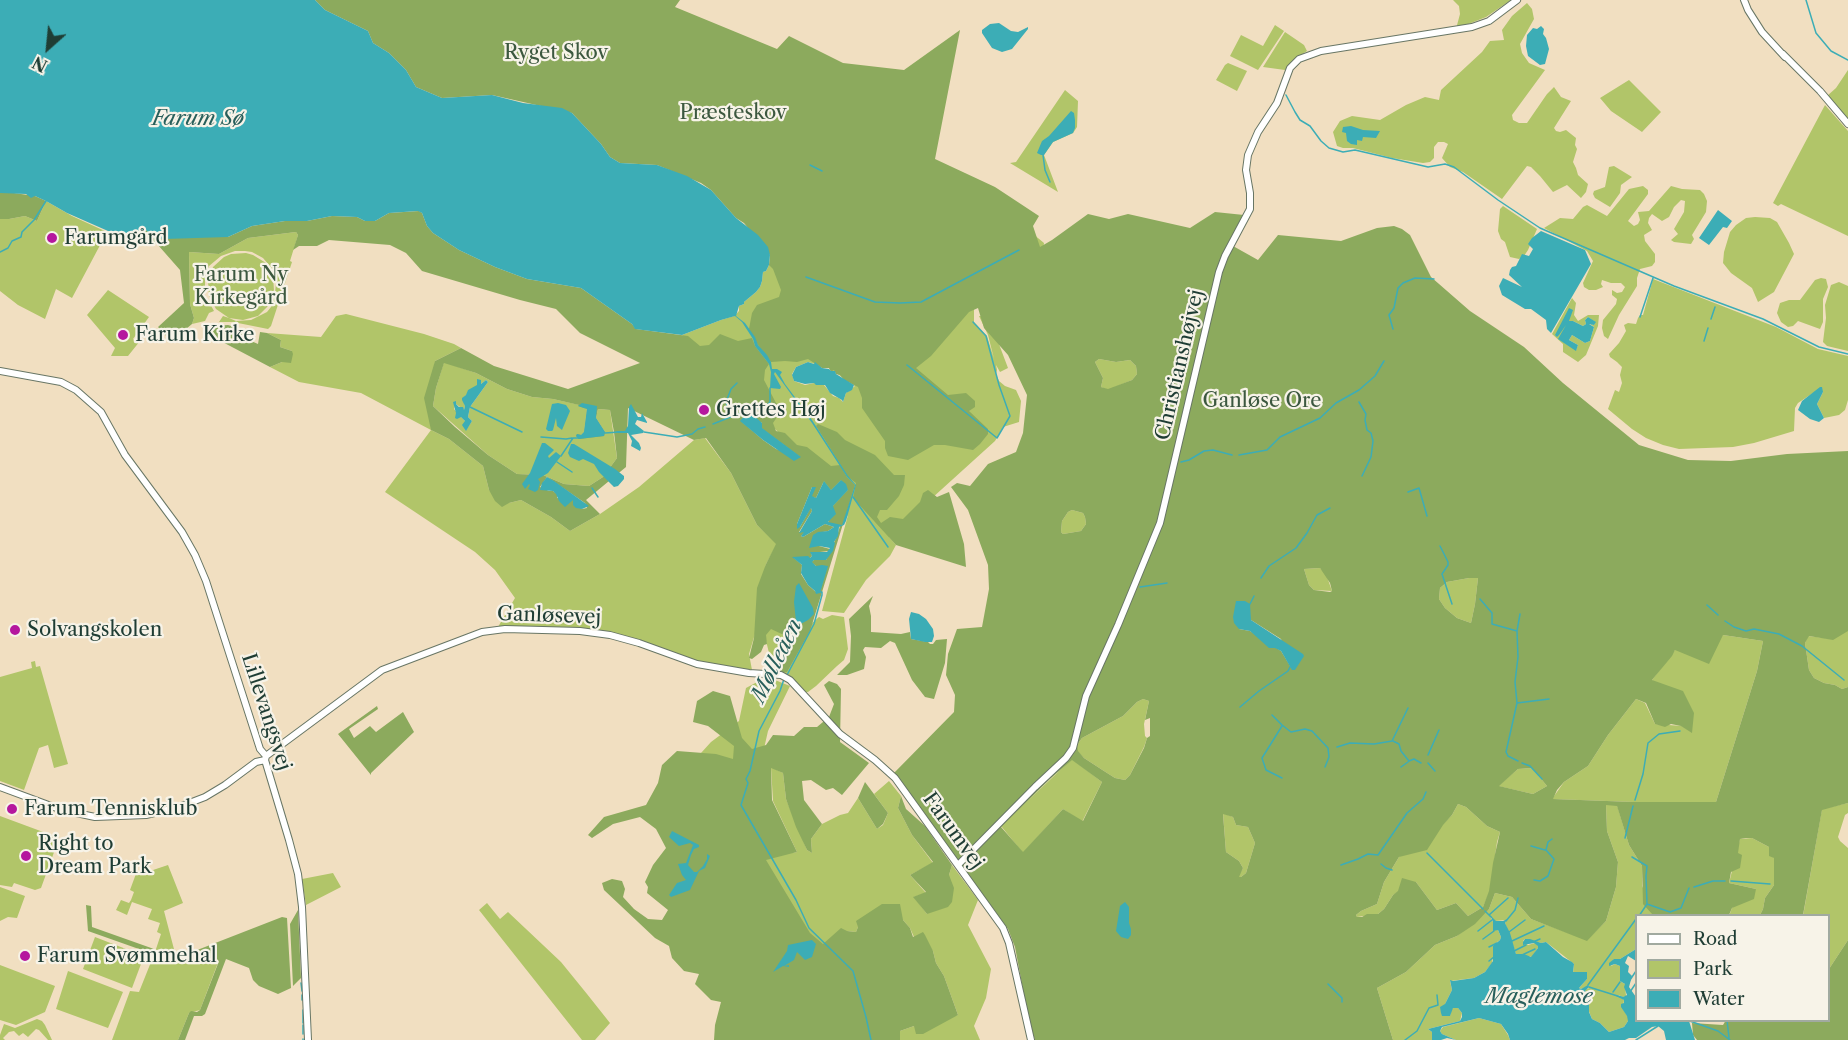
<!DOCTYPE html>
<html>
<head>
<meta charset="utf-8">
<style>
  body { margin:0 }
  #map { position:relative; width:1848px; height:1040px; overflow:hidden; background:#f1dfc1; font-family:"Libre Caslon Text",serif }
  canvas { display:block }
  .legend { position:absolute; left:1635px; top:914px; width:195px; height:108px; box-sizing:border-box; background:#f7f3e8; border:2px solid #a1aaa0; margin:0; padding:8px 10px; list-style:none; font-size:18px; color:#1f3d34 }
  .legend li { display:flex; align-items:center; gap:12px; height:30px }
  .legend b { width:30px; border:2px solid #a1aaa0 }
  .north { position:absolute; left:18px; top:18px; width:60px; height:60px; -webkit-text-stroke:4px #f7f3e8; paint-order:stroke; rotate:207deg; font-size:16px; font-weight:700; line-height:24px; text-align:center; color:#1f3d34 }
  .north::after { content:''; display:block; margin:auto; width:21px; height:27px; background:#1f3d34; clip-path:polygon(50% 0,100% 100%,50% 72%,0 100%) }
</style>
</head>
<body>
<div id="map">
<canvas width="1848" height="1040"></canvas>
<ul class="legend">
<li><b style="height:8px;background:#fff"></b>Road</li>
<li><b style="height:16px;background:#b1c569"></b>Park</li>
<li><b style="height:16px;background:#3cadb6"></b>Water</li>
</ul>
<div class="north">N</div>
</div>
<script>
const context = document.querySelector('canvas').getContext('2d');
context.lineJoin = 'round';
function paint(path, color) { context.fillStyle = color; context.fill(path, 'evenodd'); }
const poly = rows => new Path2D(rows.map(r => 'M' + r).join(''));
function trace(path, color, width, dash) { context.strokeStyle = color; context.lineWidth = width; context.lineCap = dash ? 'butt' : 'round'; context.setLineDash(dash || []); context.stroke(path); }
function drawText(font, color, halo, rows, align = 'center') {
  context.font = font + ' "Libre Caslon Text",serif'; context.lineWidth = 4.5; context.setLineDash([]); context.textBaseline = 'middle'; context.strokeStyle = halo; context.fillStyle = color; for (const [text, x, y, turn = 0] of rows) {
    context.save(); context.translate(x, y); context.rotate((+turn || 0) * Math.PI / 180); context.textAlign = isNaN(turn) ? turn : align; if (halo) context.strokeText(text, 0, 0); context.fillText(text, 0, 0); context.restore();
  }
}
paint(poly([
  [1453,0,1511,0,1486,17,1456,29,1460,14,1459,6],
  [1527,3,1532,9,1534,19,1520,44,1522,53,1529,63,1545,70,1512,115,1513,120,1519,123,1527,123,1547,94,1554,87,1561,97,1571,101,1554,128,1556,131,1560,132,1566,130,1576,138,1575,145,1577,149,1573,162,1576,168,1578,175,1588,184,1586,192,1581,198,1567,185,1553,192,1540,176,1531,167,1527,166,1502,199,1463,172,1450,167,1442,158,1448,144,1444,142,1438,142,1434,147,1434,158,1430,162,1423,163,1392,158,1353,148,1343,148,1337,146,1333,132,1340,121,1352,116,1380,120,1406,105,1425,97,1439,100,1441,90,1482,52,1490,41,1504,40,1502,30,1512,16],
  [1275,25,1284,31,1258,70,1230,56,1241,35,1263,46],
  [1285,32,1304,45,1307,51,1293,60,1285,70,1263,67],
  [1228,63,1247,71,1237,91,1216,80,1225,65],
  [1848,70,1848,120,1827,96,1836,88],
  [1629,80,1661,112,1642,132,1611,111,1600,98],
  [1065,90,1078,101,1077,127,1073,133,1053,142,1044,155,1058,192,1010,163,1016,162],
  [1825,105,1848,131,1848,236,1781,204,1778,206,1773,203],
  [1614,166,1632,177,1621,185,1620,193,1610,207,1595,198,1593,194,1594,191,1605,187,1609,167],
  [1643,186,1648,190,1648,194,1628,221,1634,226,1638,224,1640,220,1638,212,1649,211,1671,186,1682,189,1700,190,1704,194,1707,201,1706,212,1692,235,1694,239,1691,244,1674,242,1671,240,1678,234,1674,229,1684,212,1685,201,1681,200,1674,207,1669,217,1662,221,1652,214,1649,218,1648,223,1652,230,1644,235,1645,241,1655,254,1655,262,1652,266,1640,269,1637,278,1637,286,1619,315,1608,339,1604,336,1602,328,1603,320,1616,304,1617,299,1612,295,1612,290,1617,293,1622,292,1625,287,1621,283,1611,283,1602,280,1601,284,1603,287,1596,290,1589,290,1584,287,1583,283,1593,261,1587,251,1544,228,1560,218,1573,219,1583,207,1587,205,1607,216,1629,189],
  [46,201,72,216,107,232,72,298,56,289,45,319,18,305,0,291,0,219,9,219,25,216,37,221],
  [1503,206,1537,229,1528,250,1524,256,1519,259,1510,257,1505,242,1501,239,1498,231,1500,209],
  [1755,217,1770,218,1777,222,1789,243,1794,254,1774,292,1758,302,1752,288,1731,273,1723,263,1724,252,1730,232,1736,225,1746,218],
  [1015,219,1044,243,1042,261,974,309,974,322,987,336,994,359,988,335,979,316,986,316,994,331,1008,368,1000,372,996,365,997,370,996,374,999,381,1005,386,1016,390,1021,401,1019,422,1003,427,995,441,889,537,896,545,890,556,866,580,844,613,822,611,848,515,842,525,813,461,777,431,682,335,721,320,734,316,739,311,739,306,744,304,744,302,756,292,760,287,762,281,763,272,766,271,769,265],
  [808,362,829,368,855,386,846,393,843,402,839,398,833,396,824,385,814,383,805,385,794,381,792,374,796,367],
  [296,232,298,235,290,261,292,262,271,326,268,329,233,322,219,322,223,316,229,318,216,309,209,296,208,281,213,267,224,257,231,254,246,253,253,255,266,263,273,276,274,291,269,305,258,316,243,320,229,318,236,321,251,320,267,312,271,307,275,294,276,282,274,271,263,258,252,252,245,251,235,251,221,256,209,266,205,277,205,295,214,311,209,313,205,321,192,324,194,318,190,304,189,252,219,254,248,238],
  [1821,278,1826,279,1828,287,1823,299,1823,322,1820,329,1798,321,1793,326,1788,327,1781,322,1777,313,1780,303,1789,300,1800,300,1815,280],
  [1653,279,1776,327,1818,349,1848,356,1848,400,1845,410,1839,415,1824,418,1817,404,1823,392,1813,393,1798,403,1795,408,1794,431,1754,443,1733,447,1679,449,1663,445,1646,438,1632,429,1608,409,1615,390,1619,392,1622,383,1620,375,1622,367,1617,362,1610,357,1609,354,1619,343,1626,331,1624,325,1628,323,1636,324,1638,318,1640,315,1643,315],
  [1839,282,1848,286,1848,351,1827,346,1823,342,1826,318,1825,305,1831,285],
  [108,290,149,317,133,339,134,340,137,338,140,341,128,356,111,356,115,348,87,315],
  [1572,298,1576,303,1574,315,1578,321,1588,315,1599,315,1598,326,1586,355,1578,362,1563,352,1563,344,1552,334],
  [1588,317,1595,322,1594,325,1589,323,1594,327,1590,341,1585,343,1572,335,1569,340,1578,345,1576,350,1559,339,1569,321,1573,321,1583,326,1586,324,1585,320],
  [346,314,424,334,454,344,461,348,435,361,431,430,449,439,483,466,489,490,509,503,521,500,551,517,570,531,600,514,639,487,694,440,705,438,731,473,757,525,777,544,766,564,755,634,749,654,752,670,696,661,603,632,498,627,515,598,495,570,475,552,385,492,431,430,361,393,299,382,270,367,282,362,292,351,280,347,281,340,267,333,321,337,336,316],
  [1099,359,1116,362,1130,360,1136,366,1137,374,1132,380,1108,390,1101,387,1103,378,1095,362],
  [444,362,476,373,507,389,532,397,553,399,580,405,587,409,584,432,581,435,577,436,605,432,596,418,598,409,610,410,617,458,603,477,589,486,564,484,543,475,517,474,488,455,433,406,436,388],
  [477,380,481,384,486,380,488,382,470,407,468,417,472,421,466,430,465,421,454,409,456,401,456,404,464,410,465,406,463,398,477,386],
  [1072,510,1083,513,1085,517,1086,524,1081,531,1063,534,1061,532,1062,521,1068,512],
  [1320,568,1326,574,1332,591,1314,590,1309,585,1304,569],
  [1469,578,1478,578,1475,604,1471,623,1457,618,1445,608,1439,599,1440,588,1447,582],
  [832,615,844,617,848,649,844,660,837,666,816,686,808,692,805,692,789,676,781,673,783,664,769,653,760,616,812,623,819,617,823,619],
  [1845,631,1848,631,1848,687,1842,689,1835,685,1824,683,1814,678,1809,670,1805,643,1808,636,1833,639],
  [1723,635,1763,641,1757,671,1716,802,1634,802,1552,799,1564,782,1588,766,1608,735,1636,699,1645,703,1655,724,1682,726,1692,732,1652,680,1675,650],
  [35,661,36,667,40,666,68,764,54,768,48,745,39,748,24,790,0,781,0,677,32,668,31,662],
  [775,680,790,686,768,731,763,753,763,794,790,850,792,853,797,852,773,801,771,767,783,773,786,799,807,850,812,853,811,839,822,824,840,815,848,813,858,798,877,829,883,825,888,813,874,794,889,781,901,796,898,808,912,835,933,863,910,875,926,893,914,897,927,914,949,875,952,865,978,900,968,925,991,969,986,998,974,1026,980,1040,900,1040,900,1031,914,1026,958,1015,944,976,936,963,933,951,914,937,910,928,903,920,858,927,856,932,847,931,886,1025,671,786,711,742,739,721,746,688,759,681],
  [1143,699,1149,701,1144,724,1145,736,1147,738,1144,747,1130,775,1125,780,1115,778,1104,771,1084,758,1077,751,1077,745,1082,738,1123,716,1137,702],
  [1072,759,1102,782,1082,822,1063,809,1023,853,1001,826],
  [1532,768,1547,786,1533,794,1498,786,1518,769],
  [1848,803,1848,813,1845,815,1838,837,1840,841,1848,848,1848,940,1829,969,1828,916,1803,916,1822,809],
  [1458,804,1466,807,1487,826,1500,832,1497,842,1490,891,1483,907,1468,916,1456,903,1437,910,1416,882,1393,895,1384,909,1378,914,1357,917,1356,915,1361,911,1377,904,1384,882,1399,857,1443,824,1452,815],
  [1606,805,1617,805,1629,845,1642,866,1642,886,1656,915,1636,916,1636,949,1620,959,1614,959,1611,966,1615,964,1620,966,1620,981,1625,984,1626,996,1623,997,1618,995,1624,1000,1623,1009,1628,1017,1628,1021,1624,1027,1609,1032,1600,1023,1592,1019,1588,1009,1590,994,1586,993,1585,990,1589,988,1588,986,1581,989,1579,988,1587,979,1587,972,1573,973,1574,964,1546,942,1541,943,1525,939,1523,941,1528,945,1535,943,1539,946,1538,948,1532,957,1516,954,1505,923,1506,920,1495,921,1490,916,1493,922,1493,930,1498,930,1501,937,1500,940,1496,943,1492,963,1485,972,1474,978,1450,981,1452,990,1446,1002,1442,1016,1450,1016,1451,1010,1453,1008,1458,1008,1462,1013,1460,1021,1428,1029,1432,1032,1432,1040,1393,1040,1377,988,1406,972,1435,945,1457,936,1489,909,1495,893,1512,897,1531,919,1587,940,1606,921,1616,887,1618,862,1607,831],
  [1223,813,1233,817,1236,825,1248,827,1255,843,1246,873,1241,877,1238,877,1243,868,1239,861,1226,852],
  [0,816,54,836,57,844,41,888,35,890,14,883,12,887,0,885],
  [1752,838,1769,847,1774,858,1774,885,1765,898,1763,909,1760,915,1729,916,1732,908,1756,889,1729,883,1740,839],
  [168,865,183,903,164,911,175,953,172,957,154,955,161,934,157,932,160,923,148,919,152,909,132,902,127,915,116,910,121,900,129,903,131,900,134,892,130,890,137,871,150,871],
  [333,873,341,887,306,905,302,879],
  [0,887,25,896,17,918,8,917,0,921],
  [487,903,500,919,508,912,561,962,587,994,610,1023,595,1040,582,1040,479,910],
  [95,937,144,956,132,988,83,969],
  [182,955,219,960,200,1010,189,1013,178,1040,112,1040,130,991,139,992,153,957,172,959],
  [0,965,55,986,45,1012,16,1025,0,1020],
  [68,971,123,992,108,1028,56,1009],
  [1479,1018,1501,1024,1508,1035,1510,1040,1456,1040,1442,1034,1440,1031,1443,1027],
  [37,1019,42,1021,45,1025,52,1040,48,1040,39,1030,36,1029,28,1037,23,1033,19,1036,14,1031,9,1032,3,1038,5,1040,0,1040,0,1035,4,1024,15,1028]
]), '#b1c569');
paint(poly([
  [315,0,680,0,675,7,777,49,789,36,843,63,904,70,960,30,935,159,995,187,1039,216,1033,226,1040,247,1052,240,1088,214,1109,219,1128,214,1190,228,1215,212,1244,215,1233,246,1258,260,1278,235,1341,241,1377,228,1394,226,1402,229,1410,235,1431,277,1470,311,1524,347,1563,383,1639,445,1688,460,1731,461,1787,454,1848,451,1848,631,1833,640,1809,636,1805,643,1809,670,1814,678,1824,683,1835,685,1842,689,1848,687,1848,803,1822,810,1803,915,1760,915,1763,909,1765,898,1774,885,1774,858,1769,856,1769,847,1752,838,1746,838,1740,839,1738,853,1742,855,1740,868,1731,872,1729,883,1756,889,1754,899,1732,908,1729,915,1653,915,1643,904,1642,866,1629,845,1617,806,1606,805,1607,831,1618,862,1616,887,1606,921,1587,941,1531,919,1512,897,1495,893,1489,909,1475,924,1457,936,1435,945,1406,972,1377,988,1393,1040,1035,1040,1029,1021,1015,947,1008,929,894,773,954,712,955,695,946,675,948,654,957,629,982,627,989,589,988,565,968,510,951,487,957,483,970,486,988,464,1016,452,1023,433,1027,395,1008,355,984,328,978,308,969,312,931,356,916,368,948,395,966,393,975,401,975,407,969,411,988,429,988,434,980,444,973,450,945,445,934,445,908,460,888,456,885,448,885,441,862,408,862,398,858,387,844,380,840,375,836,374,834,370,831,372,829,368,822,368,808,359,797,362,785,361,771,362,758,345,749,329,752,313,757,305,779,297,781,290,773,269,769,265,770,255,744,223,736,218,711,190,701,183,657,165,620,163,610,157,601,144,572,113,492,95,442,98,416,87,406,70,389,53,373,43,368,31,325,10],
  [1099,359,1116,362,1130,360,1136,366,1137,374,1132,380,1108,389,1101,387,1103,378,1095,362],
  [1072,510,1083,513,1085,517,1086,524,1081,531,1063,534,1061,532,1062,521,1068,512],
  [1320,568,1330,583,1332,591,1330,592,1314,590,1309,585,1304,569],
  [1469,578,1478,578,1475,604,1471,623,1457,618,1445,608,1439,599,1440,588,1447,582],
  [1251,620,1281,639,1292,669,1281,651,1250,631,1239,629],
  [1723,635,1763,641,1757,671,1716,802,1634,802,1553,799,1557,790,1564,782,1588,766,1608,735,1636,699,1646,703,1655,724,1665,727,1671,724,1681,726,1692,733,1694,713,1683,691,1652,680,1672,656,1675,650,1709,664],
  [1143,699,1149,701,1145,720,1150,718,1150,736,1147,738,1144,748,1130,775,1125,780,1115,778,1104,771,1084,758,1078,751,1077,745,1082,738,1123,716,1137,702],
  [1072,760,1102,782,1083,821,1063,809,1023,852,1001,827,1051,778],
  [1532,768,1547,786,1533,794,1499,786,1518,769],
  [1458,804,1466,807,1487,826,1500,832,1493,863,1489,891,1483,907,1468,916,1456,903,1437,910,1416,882,1402,878,1398,891,1393,895,1384,909,1378,914,1367,914,1362,917,1357,917,1356,915,1361,911,1377,904,1384,882,1399,857,1427,850,1443,825,1452,815],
  [1223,814,1233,817,1236,825,1248,827,1255,843,1246,873,1241,877,1239,877,1243,868,1239,861,1226,852],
  [7,192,35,196,46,201,37,221,25,216,9,219,0,219,0,193],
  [419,211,422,213,427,226,433,233,459,250,495,267,527,279,581,288,632,324,636,329,688,336,700,346,709,345,720,334,738,341,752,338,755,346,769,364,765,370,764,380,776,403,785,408,785,416,777,417,773,423,776,431,785,433,797,445,807,447,831,466,840,465,847,477,855,485,810,631,787,672,779,672,773,667,775,662,783,658,785,647,794,639,794,636,786,636,771,629,766,635,767,644,764,645,761,652,752,659,749,658,754,638,757,588,766,564,776,544,757,525,731,473,706,438,694,440,628,408,626,467,586,500,600,514,570,531,551,517,521,500,509,503,502,507,495,501,489,490,483,466,449,439,431,430,424,398,435,361,461,348,494,366,568,389,640,363,580,333,556,309,520,300,422,271,406,253,390,245,329,240,317,246,299,246,293,250,298,235,296,232,248,238,219,254,189,252,190,304,194,318,192,324,180,334,170,340,158,327,184,303,180,270,158,245,139,234,140,230,228,237,252,226,285,221,307,221,332,216,357,217,365,221,375,221,389,213],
  [444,363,476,373,507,389,532,397,553,399,579,405,578,406,587,409,584,432,581,435,577,434,576,436,579,439,604,436,605,432,596,418,598,409,610,410,614,432,617,458,603,477,589,486,564,484,543,475,517,474,488,455,455,427,433,406,436,388],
  [746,414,762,423,761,428,800,457,776,449,763,440,741,421],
  [547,477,585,503,587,508,582,509,573,500,557,498,557,494,553,491,549,491,540,487],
  [841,480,848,490,833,506,828,523,840,526,837,536,826,560,814,560,811,562,816,566,823,581,819,593,817,593,808,585,801,574,802,565,793,557,809,559,812,556,811,553,829,551,830,549,819,546,823,532,828,531,834,527,825,524,803,537,801,536,805,532,799,532,812,511,811,507,800,527,797,524,812,487,812,497,816,498,824,481,831,490],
  [228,325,242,329,242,337,258,344,260,332,267,333,281,340,280,347,292,351,293,354,291,363,282,362,270,367,213,337,212,326],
  [818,424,837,432,845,440,875,455,894,475,905,475,904,485,899,496,887,510,880,510,877,517,881,523,890,517,903,519,920,502,923,493,928,490,937,497,949,492,964,544,966,567,896,545,853,498,856,483,848,477,825,440,816,426],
  [873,596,869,606,871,616,871,632,901,634,910,632,911,639,928,642,930,644,933,644,936,640,947,639,945,663,934,699,925,697,912,680,895,643,890,641,881,648,865,647,863,650,866,657,864,669,847,675,837,675,850,662,851,636,849,619],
  [829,681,837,684,841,689,840,742,869,763,842,795,833,788,826,790,811,780,802,781,804,800,822,824,811,839,812,853,807,850,796,827,786,799,783,773,771,768,772,800,797,852,766,860,810,933,823,944,841,928,847,931,856,932,858,927,856,921,882,904,900,904,903,920,910,928,913,937,923,932,925,935,933,951,936,963,944,976,958,1015,923,1034,916,1034,914,1026,900,1031,900,1040,714,1040,715,1025,721,1002,711,1000,695,984,699,974,684,971,672,958,669,946,655,938,604,890,602,883,612,879,622,881,625,889,623,897,634,909,648,919,662,920,668,910,647,893,648,887,645,882,653,865,666,848,656,829,640,817,613,824,592,838,588,835,604,817,646,805,658,783,662,765,677,751,716,754,733,759,734,746,708,726,693,722,697,701,713,691,730,696,742,738,752,749,766,745,773,735,794,736,804,727,817,727,829,717,834,704,824,685],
  [377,706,378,709,349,729,354,738,370,726,376,732,403,712,414,732,371,773,371,775,338,734],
  [865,782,888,813,883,824,877,829,858,798],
  [901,796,906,809,925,826,952,865,949,875,954,888,952,902,948,907,927,914,913,897,926,892,910,875,933,862,912,835,898,808],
  [86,905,91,906,92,927,154,949,153,954,88,931],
  [298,910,301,978,293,986,290,924],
  [282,917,287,918,291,988,278,994,259,986,253,980,249,968,226,959,205,1014,202,1016,194,1016,185,1040,178,1040,189,1013,191,1011,197,1012,200,1010,219,961,188,957,187,954],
  [1848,940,1848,1040,1697,1040,1693,1035,1692,1023,1723,1025,1726,1020,1828,1020,1829,969]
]), '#8caa5d');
paint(poly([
  [0,0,315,0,325,10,368,31,373,43,389,53,406,70,416,87,442,98,492,95,523,103,562,108,572,113,601,144,610,157,620,163,657,165,687,176,711,190,736,218,758,235,768,247,770,255,769,265,766,271,763,272,762,281,760,287,756,292,744,302,744,304,739,306,736,316,745,323,755,337,758,345,767,355,771,362,772,369,777,369,782,372,780,375,785,384,812,420,848,476,856,485,846,521,844,525,839,527,838,536,834,542,835,543,833,551,826,560,814,560,812,562,816,566,822,565,828,566,820,593,816,594,815,591,808,585,801,573,802,565,792,557,808,556,810,558,812,556,810,552,827,552,830,548,819,546,809,548,813,535,818,532,828,531,834,527,825,524,803,537,801,536,804,532,799,533,812,511,811,508,800,527,797,529,797,524,812,487,816,487,812,496,816,498,824,481,831,490,841,480,846,484,848,490,833,506,836,514,828,522,842,525,855,485,847,477,812,423,775,372,774,374,781,387,780,389,770,388,771,372,769,364,755,346,753,339,742,322,735,316,721,320,682,335,635,329,632,324,581,288,527,279,495,267,459,250,433,233,427,226,422,213,418,211,389,213,375,221,365,221,357,217,332,216,307,221,285,221,252,226,228,237,164,239,153,238,146,230,120,234,108,231,67,213,46,201,35,196,31,198,26,194,0,193],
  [999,23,1011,31,1018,32,1028,27,1028,29,1012,49,1002,52,992,48,982,33,982,30,990,24],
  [1541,26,1544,29,1543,34,1546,38,1549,49,1545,64,1540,65,1528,56,1526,46,1527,35,1533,28,1537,29],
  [1071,111,1074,113,1075,120,1075,128,1073,133,1053,142,1044,155,1041,155,1037,153,1042,141,1049,136],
  [1351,126,1363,130,1380,131,1376,138,1363,137,1362,141,1357,140,1357,145,1351,144,1347,141,1346,133,1342,132,1343,127],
  [1718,210,1732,221,1727,228,1723,227,1709,245,1699,238],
  [1541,231,1585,250,1591,264,1551,333,1547,329,1546,320,1531,309,1525,309,1502,295,1499,286,1503,278,1522,287,1509,275,1510,270,1512,267,1516,266,1522,254,1529,256,1533,249,1528,244,1532,238],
  [1569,308,1573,310,1569,321,1573,321,1583,326,1586,324,1585,320,1588,317,1596,322,1594,325,1589,324,1594,327,1590,341,1585,343,1572,335,1569,340,1578,345,1576,351,1558,339,1566,325,1559,335,1557,337,1555,335],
  [808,362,814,364,815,362,822,368,829,369,831,371,835,371,836,374,854,385,852,390,846,393,843,402,842,400,830,393,825,385,816,385,814,383,805,384,794,381,792,375,796,367],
  [477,379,481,380,481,384,486,380,488,382,470,407,468,417,472,421,466,431,462,425,465,421,461,417,457,419,455,418,456,413,453,402,456,401,456,404,459,407,463,407,464,410,465,406,462,400,462,398,466,395,468,390,477,385],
  [1820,387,1822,387,1823,392,1817,404,1824,418,1819,422,1810,419,1798,410,1802,401],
  [558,403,566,405,570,411,562,430,557,426,556,418,553,430,552,431,548,431,546,429,552,404],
  [582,403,597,406,596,418,605,432,604,436,579,439,576,436,577,434,581,435,584,432,587,409,578,406],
  [631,404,638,417,641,417,642,413,647,422,647,423,637,420,635,424,644,431,643,433,631,435,639,443,641,448,640,451,631,446,632,441,628,433,618,433,616,431,625,431,626,429,628,426,629,407],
  [751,413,762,423,762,428,801,457,794,461,763,440,740,421,746,414],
  [542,443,545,443,554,450,548,456,549,458,556,452,561,456,548,473,538,479,540,482,538,490,535,492,528,489,530,485,529,484,525,489,522,484,530,473],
  [571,444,574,444,615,469,624,476,624,479,618,486,614,487,599,472,594,464,583,459,579,461,570,457,568,453],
  [547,477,554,481,589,506,582,509,576,508,573,505,573,500,565,507,559,501,556,494,553,491,540,490,542,483],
  [799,583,813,608,814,614,808,620,799,625,796,622,794,602,796,586],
  [1236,601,1245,601,1250,604,1251,620,1303,654,1304,656,1295,670,1292,670,1281,651,1275,648,1269,648,1250,631,1239,629,1234,623,1233,617],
  [911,612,919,614,926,619,933,629,934,636,932,642,925,642,911,639,909,619],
  [672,831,699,845,699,847,694,849,691,855,688,865,694,872,697,872,703,866,707,859,707,854,710,856,705,868,699,871,690,890,671,897,669,895,677,883,686,880,682,875,678,864,686,863,693,845,690,843,679,846,669,837],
  [1125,902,1129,907,1129,923,1131,929,1131,935,1128,939,1121,937,1116,931,1120,906],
  [1490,915,1496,921,1503,921,1507,919,1505,923,1510,933,1516,954,1524,954,1531,957,1538,948,1538,946,1534,943,1523,945,1523,942,1525,939,1530,939,1541,943,1546,942,1563,957,1572,962,1574,964,1573,972,1587,972,1587,979,1579,988,1581,989,1588,985,1589,987,1585,991,1586,993,1590,994,1592,998,1589,1004,1589,1012,1592,1019,1600,1023,1609,1032,1624,1027,1628,1021,1627,1016,1621,1007,1621,1004,1624,1003,1624,1000,1614,995,1623,997,1627,995,1624,987,1625,984,1620,981,1620,966,1615,964,1609,966,1609,963,1614,959,1620,959,1636,949,1636,961,1628,956,1625,963,1629,966,1628,972,1632,976,1629,987,1636,997,1636,1020,1689,1021,1695,1040,1666,1040,1664,1031,1658,1026,1652,1027,1636,1038,1629,1038,1625,1040,1510,1040,1508,1034,1501,1024,1479,1018,1442,1027,1440,1031,1442,1034,1456,1040,1447,1038,1441,1040,1432,1040,1432,1032,1428,1029,1460,1021,1462,1017,1462,1013,1458,1008,1453,1008,1450,1016,1442,1016,1441,1013,1440,1007,1445,1004,1452,990,1450,980,1453,981,1474,978,1485,972,1493,961,1493,946,1500,940,1501,937,1498,930,1493,931,1493,922],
  [812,940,816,944,812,957,805,960,797,952,794,960,784,966,789,965,789,967,783,966,773,972,787,951,788,945]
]), '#3cadb6');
trace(poly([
  [1806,0,1816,33,1831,51,1848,60],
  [1286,95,1295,112,1300,120,1310,126,1321,141,1329,148,1343,152,1355,150,1428,167,1445,164,1454,167,1498,200,1540,228,1674,286,1763,319,1819,347,1848,354],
  [1043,155,1045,170,1050,182],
  [810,165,822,171],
  [0,252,8,248,12,241,21,237,22,232,34,220,46,201],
  [806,277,875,302,900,303,921,302,1019,250],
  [1640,317,1653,278],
  [1711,319,1715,307],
  [1393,329,1389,315,1394,308,1398,288,1403,283,1415,278,1434,279],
  [1704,341,1708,328],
  [907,365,997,438,1010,416,999,385,986,336,973,322],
  [1359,402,1366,414,1365,420,1367,430,1371,433,1373,441,1371,457,1362,476],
  [470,407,522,432],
  [730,416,726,402,731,389,737,383],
  [713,424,748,410,757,408,762,410,770,402,770,388],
  [644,432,677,437,692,434,698,429,705,427],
  [605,433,619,432],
  [541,437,566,439,572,438],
  [1239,455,1267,450,1280,437,1320,418,1336,403,1359,390,1375,376,1384,361],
  [561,456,573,438,580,438],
  [557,462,572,472],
  [1181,462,1189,460,1204,451,1213,450,1232,455],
  [592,488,598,497],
  [1408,492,1419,488,1427,516],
  [853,497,888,547],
  [1440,546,1448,562,1448,565,1442,574,1452,604],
  [1261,578,1269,566,1296,548,1307,533,1317,515,1330,508],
  [1140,587,1167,583],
  [1480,599,1492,613,1492,624,1517,631,1518,657,1515,682,1517,703,1506,752,1508,756,1518,761],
  [1250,604,1254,596],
  [1707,605,1718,615],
  [1725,621,1734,627,1746,631,1754,629,1779,634,1802,646,1844,680],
  [1517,631,1520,614],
  [787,675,814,624,822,595,822,592,819,592],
  [784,679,780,691,759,731,750,771,746,779,748,783,741,805,796,900,809,928,853,971,866,1017,871,1040],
  [1517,703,1549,699],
  [1240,707,1259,691,1288,671,1290,667],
  [1272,715,1282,725,1291,732,1305,729,1312,731,1328,748,1329,757,1325,767],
  [1393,741,1399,744,1401,751,1409,761,1414,759,1421,763],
  [1337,747,1350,743,1374,744,1392,741,1408,708],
  [1428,755,1439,730],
  [1428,763,1435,771],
  [1522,763,1530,766,1542,779],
  [1401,767,1408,762],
  [1282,778,1266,770,1262,758,1282,726],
  [1635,800,1643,774,1648,743,1659,734,1680,731],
  [1625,838,1633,806],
  [1531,846,1545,850],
  [1427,853,1483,909],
  [1632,857,1647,866,1646,876,1647,904],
  [1381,864,1386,868,1392,870],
  [1341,865,1358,859,1368,854,1378,855,1407,813,1423,799,1426,792],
  [1534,880,1540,881,1548,876,1554,859,1546,850,1548,842,1552,839],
  [1731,881,1770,884],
  [1694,887,1713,881,1725,881],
  [1485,911,1491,917],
  [1489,915,1508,898],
  [1639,916,1647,904,1670,912,1681,908,1689,888],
  [1506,921,1515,910,1518,898],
  [1478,931,1492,920],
  [1509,932,1525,920],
  [1483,939,1494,931],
  [1512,941,1544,926],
  [1533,942,1540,939],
  [1489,947,1497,943],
  [1514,951,1526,945],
  [1522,955,1535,949],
  [1489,961,1495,956],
  [301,983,302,991],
  [1628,983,1636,971],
  [1328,984,1342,998,1342,1002],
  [1588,985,1636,919],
  [1589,987,1624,998],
  [1613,992,1620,982],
  [1630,992,1636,983],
  [302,995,302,1000],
  [303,1010,303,1023],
  [1687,1020,1718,1031,1730,1040],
  [1727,1020,1729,1038],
  [303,1025,303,1034],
  [303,1039,303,1040],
  [1405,1040,1417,1031,1429,1008,1438,1005,1437,995],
  [1636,1040,1658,1026]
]), '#3cadb6', 1.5);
const secondary = poly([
  [1744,0,1748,10,1762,32,1785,57],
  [1783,54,1820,91,1848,124],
  [0,371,61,382,76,390,101,412,125,455,182,532,195,555,206,581,260,749,266,756],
  [0,787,62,810,95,817,146,815,179,807,205,797,225,785,256,762,265,760],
  [958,865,1035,787,1066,758,1073,748,1086,696,1118,625,1160,523,1219,272,1225,256,1250,209,1250,193,1246,170,1248,155,1258,132,1277,103,1290,68,1299,59,1321,51,1472,27,1489,21,1517,0],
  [308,1040,302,907,298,874,289,840,265,760,266,756,382,670,482,632,505,629,580,631,610,635,639,643,697,664,749,673,781,675,790,680,840,734,875,760,895,778,1003,928,1009,943,1031,1040]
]);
trace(secondary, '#687665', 8);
trace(secondary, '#fff', 6);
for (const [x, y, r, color] of [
  [52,238,6,"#b5179e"],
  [123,335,6,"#b5179e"],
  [704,410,6,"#b5179e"],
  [15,630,6,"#b5179e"],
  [12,809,6,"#b5179e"],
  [26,856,6,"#b5179e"],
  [25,956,6,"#b5179e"]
]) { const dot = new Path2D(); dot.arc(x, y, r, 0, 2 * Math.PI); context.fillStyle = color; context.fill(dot); trace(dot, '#f7f3e8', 2); }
drawText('20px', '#3c583f', '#f7f3e8', [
  ["Ryget Skov",556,53],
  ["Præsteskov",733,113],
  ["Farum Ny",241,275],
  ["Kirkegård",241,298],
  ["Ganløse Ore",1262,401]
]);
drawText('20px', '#1f3d34', '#f7f3e8', [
  ["Farumgård",64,238],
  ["Farum Kirke",135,335],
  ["Grettes Høj",716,410],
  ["Solvangskolen",27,630],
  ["Farum Tennisklub",24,809],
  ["Right to",38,844],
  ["Dream Park",38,867],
  ["Farum Svømmehal",37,956]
], 'left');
drawText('20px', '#1f3d34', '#f7f3e8', [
  ["Christianshøjvej",1180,365,-77],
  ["Ganløsevej",549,616,2],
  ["Lillevangsvej",266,712,72],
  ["Farumvej",953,831,54]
]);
drawText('italic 21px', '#285f5b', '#f7f3e8', [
  ["Farum Sø",198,119],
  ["Mølleåen",777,661,-64],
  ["Maglemose",1539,997]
]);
</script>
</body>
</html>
